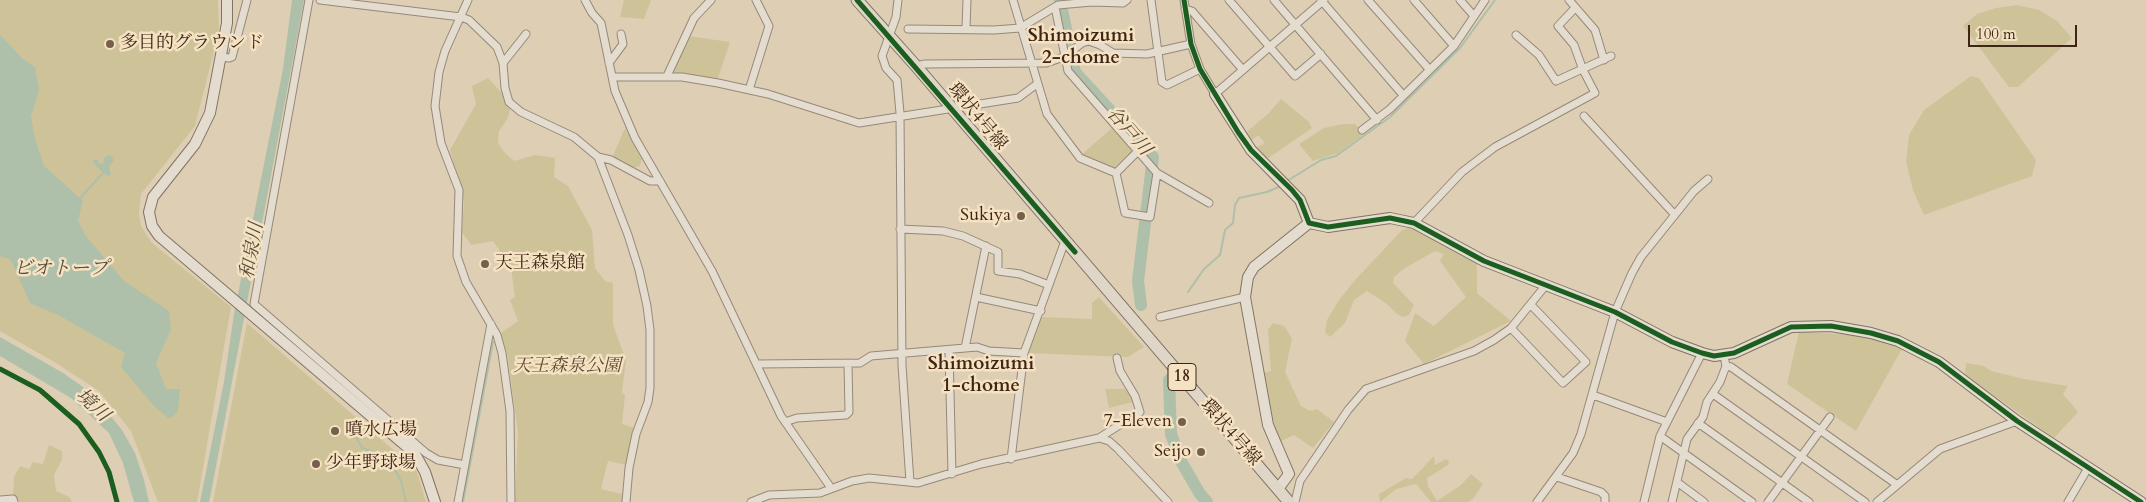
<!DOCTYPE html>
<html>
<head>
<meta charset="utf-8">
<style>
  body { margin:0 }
  #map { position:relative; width:2146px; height:502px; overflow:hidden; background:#deceb4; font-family:Cardo,serif }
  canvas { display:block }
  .scale { position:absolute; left:1968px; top:25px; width:109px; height:22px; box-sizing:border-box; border:2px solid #3e2515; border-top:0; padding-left:6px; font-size:15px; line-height:18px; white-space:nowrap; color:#3e2515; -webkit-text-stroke:4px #f5e2c3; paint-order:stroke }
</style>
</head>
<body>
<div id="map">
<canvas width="2146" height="502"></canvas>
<div class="scale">100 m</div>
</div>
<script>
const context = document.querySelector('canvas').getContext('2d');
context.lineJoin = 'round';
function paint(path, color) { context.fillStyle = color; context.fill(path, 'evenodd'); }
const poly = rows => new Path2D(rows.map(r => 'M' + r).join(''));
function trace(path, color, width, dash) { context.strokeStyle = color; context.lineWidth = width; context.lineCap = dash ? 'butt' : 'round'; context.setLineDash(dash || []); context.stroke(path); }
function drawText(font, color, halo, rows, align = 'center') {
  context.font = font + ' Cardo,"Noto Serif JP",serif'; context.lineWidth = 5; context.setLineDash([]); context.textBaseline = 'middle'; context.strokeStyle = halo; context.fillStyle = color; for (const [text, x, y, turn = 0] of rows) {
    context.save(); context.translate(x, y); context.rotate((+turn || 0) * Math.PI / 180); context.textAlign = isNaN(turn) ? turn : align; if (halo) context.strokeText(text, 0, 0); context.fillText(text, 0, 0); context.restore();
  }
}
paint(poly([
  [0,0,218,0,219,31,195,126,141,194,139,213,141,226,152,243,231,307,197,502,158,502,131,431,99,391,56,363,0,331],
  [624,0,651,0,644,19,620,17],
  [2017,5,2039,10,2057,21,2072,38,2018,87,2009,87,1963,26,1977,14,1996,8],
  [688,36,730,42,717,81,671,73],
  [1971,76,1979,78,2036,160,2032,176,1924,215,1913,190,1906,162,1909,135,1924,110],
  [488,78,511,103,508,118,499,131,498,143,504,152,514,161,535,155,555,158,554,177,568,186,592,230,595,268,605,281,613,283,613,325,626,360,622,393,625,395,622,424,635,428,627,465,608,461,601,489,622,494,623,502,515,502,518,432,507,353,501,333,518,321,510,300,515,297,511,268,493,241,471,245,462,232,464,201,450,150,476,104,472,86],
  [1281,99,1309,122,1312,128,1267,159,1256,148,1265,143,1258,135,1250,142,1244,134,1268,114],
  [1343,124,1355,124,1365,134,1338,153,1313,161,1299,144,1324,128],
  [625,128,642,157,640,166,632,168,612,158],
  [1112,128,1133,151,1112,169,1081,155],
  [1411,227,1477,263,1477,293,1511,321,1424,364,1405,341,1415,313,1434,326,1466,297,1440,261,1444,254,1435,251,1405,268,1394,277,1393,283,1414,305,1409,315,1403,317,1397,314,1387,304,1367,291,1354,300,1345,323,1330,337,1325,332,1327,320,1339,300,1356,279,1402,230],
  [1099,297,1144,347,1128,357,1027,353,1040,317,1092,319,1092,303],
  [247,323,404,459,417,472,426,502,213,502],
  [1273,323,1284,326,1292,338,1285,372,1301,406,1310,411,1317,409,1334,422,1313,448,1294,435,1279,442,1261,373,1271,371,1268,330],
  [1799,332,1862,335,1903,347,1856,431,1787,384],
  [1966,363,1984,366,1991,371,2024,379,2068,386,2063,394,2078,412,2054,438,1965,375],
  [1105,389,1128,389,1133,402,1109,408],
  [49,445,62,451,62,460,54,475,56,491,69,497,72,502,21,502,13,499,14,477,20,466,29,469,33,462,43,464],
  [1434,456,1435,465,1446,459,1449,461,1448,465,1427,478,1428,486,1437,501,1461,485,1471,474,1483,484,1473,499,1468,502,1431,502,1416,484,1396,489,1380,502,1379,494,1406,478,1412,479]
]), '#cec398');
paint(poly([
  [292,0,304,0,293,59,210,498,209,502,200,502,224,382,234,314,283,69],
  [0,35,23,59,35,67,39,91,31,116,35,139,44,166,83,201,78,220,85,235,124,281,169,311,171,329,156,363,166,389,180,389,178,410,172,418,168,418,155,407,121,367,125,353,60,316,30,303,11,260,0,256],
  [108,155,112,156,114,160,109,166,111,175,107,176,95,165,93,160,97,159,99,163,103,164,105,157],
  [0,337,63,373,83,387,104,408,122,430,135,453,144,480,149,502,134,502,123,463,109,433,71,398,0,356]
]), '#aebfaa');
trace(poly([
  [1287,181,1321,160,1336,156,1390,117,1460,48,1495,0],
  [80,198,103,173],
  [1188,292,1204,269,1220,255,1225,230,1233,223,1235,205,1239,198,1267,192,1281,186],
  [347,430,353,431,362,448,381,455,392,465,401,481,406,502],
  [463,502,493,342]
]), '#aebfaa', 2);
trace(poly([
  [1060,0,1075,72,1153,157,1138,281,1141,305],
  [1169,380,1171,434,1182,463,1200,494,1207,502]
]), '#aebfaa', 12);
const street = poly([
  [309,0,254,304,426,453,438,460,465,465],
  [320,0,461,17,469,20,497,47,503,63,505,88,509,102,521,112,574,137,598,157,611,160,650,181,660,181],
  [468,0,445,51,439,72,435,106,441,143,459,190,457,256,466,282,497,335,502,353,510,411,511,502],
  [585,0,592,13,601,23,615,91,635,138,712,271,781,416,831,488],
  [898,0,896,17,882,56,886,68,897,80,900,113,902,365,910,482],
  [1013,0,1047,114,1080,158,1116,173,1125,213,1150,217,1157,173,1068,71,1055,7],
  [1151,0,1162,82,1167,85,1200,69],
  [1184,0,1191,44,1200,69,1215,94,1324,0],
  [1229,0,1295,76,1321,54],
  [1274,0,1377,120],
  [1321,0,1403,95],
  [1368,0,1429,69],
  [1414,0,1454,46],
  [1460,0,1474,16],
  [1569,0,1595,30,1604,60],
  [1185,9,1192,11,1243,70],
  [966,28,967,0],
  [908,29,994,30,1020,28,1058,5,1092,2,1123,3,1127,0],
  [1516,35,1539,55,1556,81,1611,56],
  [221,57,229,58,232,57,247,0],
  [503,63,526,34],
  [609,63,623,44,621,34],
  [916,66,925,64,1046,63,1064,57,1082,43,1089,41,1100,45,1113,53,1147,54,1191,44],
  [667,76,694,18,711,0],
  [613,77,682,77,718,83,768,94,859,123,1018,98,1037,84],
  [749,90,769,26,756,0],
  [1584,116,1675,215],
  [1362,130,1390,109,1454,46,1485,0],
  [598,157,628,235,639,270,647,306,650,330,650,388,648,402,636,434,629,468,626,502],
  [1116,173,1138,151],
  [1157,173,1209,203],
  [1414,223,1462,172,1495,147,1595,93,1583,70,1574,45,1558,26,1575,8],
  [900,229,943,231,963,236,998,252,998,271,1020,274,1049,285],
  [976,297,1041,311],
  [1160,317,1245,297],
  [1511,328,1563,383,1586,362,1532,306],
  [965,348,986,246],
  [949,350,952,474],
  [757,364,860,363,871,356,977,347,989,351,1024,353],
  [1726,366,1731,367,1896,484],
  [1713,394,1865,502],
  [1593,395,1667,422],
  [785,422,797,418,846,415,849,412,848,363],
  [1698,423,1809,502],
  [1660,436,1752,502],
  [1099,438,1140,412,1135,396,1120,371,1117,358],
  [1011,459,1024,353,1065,241],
  [1557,477,1601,492,1605,496,1605,502],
  [1677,482,1704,502],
  [0,500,13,499,14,502],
  [458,502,491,324],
  [751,502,769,495,820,493,852,481,869,478,918,483,981,464,1099,438,1109,441,1118,449,1168,502],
  [1295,502,1300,481,1348,410,1366,389,1474,351,1494,340,1511,328,1546,285],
  [1537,502,1573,453,1581,434,1615,312,1632,273,1641,257,1694,191,1708,179],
  [1644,502,1660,436,1702,353],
  [1672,502,1687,439,1703,417,1707,402,1720,382,1726,366,1724,356],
  [1768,502,1830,417],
  [1877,502,1940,449,2017,421],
  [2068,502,2088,468]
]);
const secondary = poly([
  [227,0,227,23,210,113,195,144,153,197,149,212,152,226,159,236,406,446,415,454,425,472,435,502],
  [1215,94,1251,150,1300,200,1309,223,1328,227,1390,218,1414,223,1484,261,1615,312,1672,342,1702,353,1714,356,1734,353,1791,327,1831,326,1871,333,1898,341,1939,362,2017,421,2141,502],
  [1278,489,1289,474,1268,425,1245,297,1248,277,1254,267,1309,223]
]);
const primary = poly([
  [857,0,916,66,1289,502]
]);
trace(street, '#958979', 9);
trace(secondary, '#7f7364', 12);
trace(primary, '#7f7364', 13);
trace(street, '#e4dcce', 7);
trace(secondary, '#e4dcce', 10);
trace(primary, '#dfd6c7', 11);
trace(poly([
  [857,0,1075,252],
  [1184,0,1191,44,1200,69,1238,132,1251,150,1292,190,1300,200,1309,223,1328,227,1390,218,1414,223,1484,261,1615,312,1672,342,1702,353,1714,356,1734,353,1791,327,1831,326,1871,333,1898,341,1939,362,2017,421,2141,502],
  [0,369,40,390,79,424,99,452,109,472,117,502]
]), '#1b5e20', 5);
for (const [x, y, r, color] of [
  [110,44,5,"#76604d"],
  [1021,216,5,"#76604d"],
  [485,264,5,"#76604d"],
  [1182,422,5,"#76604d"],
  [335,431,5,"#76604d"],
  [1201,452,5,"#76604d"],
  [316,464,5,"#76604d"]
]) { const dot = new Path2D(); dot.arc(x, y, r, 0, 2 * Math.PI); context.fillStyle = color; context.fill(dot); trace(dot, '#f5e2c3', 2); }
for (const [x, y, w] of [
  [1182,377,28]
]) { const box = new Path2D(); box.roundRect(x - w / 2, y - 13.5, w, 27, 4); context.fillStyle = '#f5e2c3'; context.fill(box); trace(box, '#3e2515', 1); }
drawText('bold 16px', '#3e2515', null, [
  ["18",1182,377]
]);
drawText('18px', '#3e2515', '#f5e2c3', [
  ["多目的グラウンド",120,44],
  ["Sukiya",1011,216,"right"],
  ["天王森泉館",495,264],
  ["7-Eleven",1172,422,"right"],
  ["噴水広場",345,431],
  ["Seijo",1191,452,"right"],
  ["少年野球場",326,464]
], 'left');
drawText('18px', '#3e2515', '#f5e2c3', [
  ["環状4号線",977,117,50],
  ["環状4号線",1230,433,49]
]);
drawText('italic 18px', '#5e4a30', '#f5e2c3', [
  ["天王森泉公園",567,367]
]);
drawText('bold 19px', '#3e2515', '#f5e2c3', [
  ["Shimoizumi",1081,37],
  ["2-chome",1081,59],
  ["Shimoizumi",981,365],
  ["1-chome",981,387]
]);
drawText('italic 19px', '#554a39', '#f5e2c3', [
  ["谷戸川",1128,132,49],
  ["和泉川",253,251,-80],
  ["ビオトープ",61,270],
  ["境川",92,406,43]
]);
</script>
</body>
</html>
